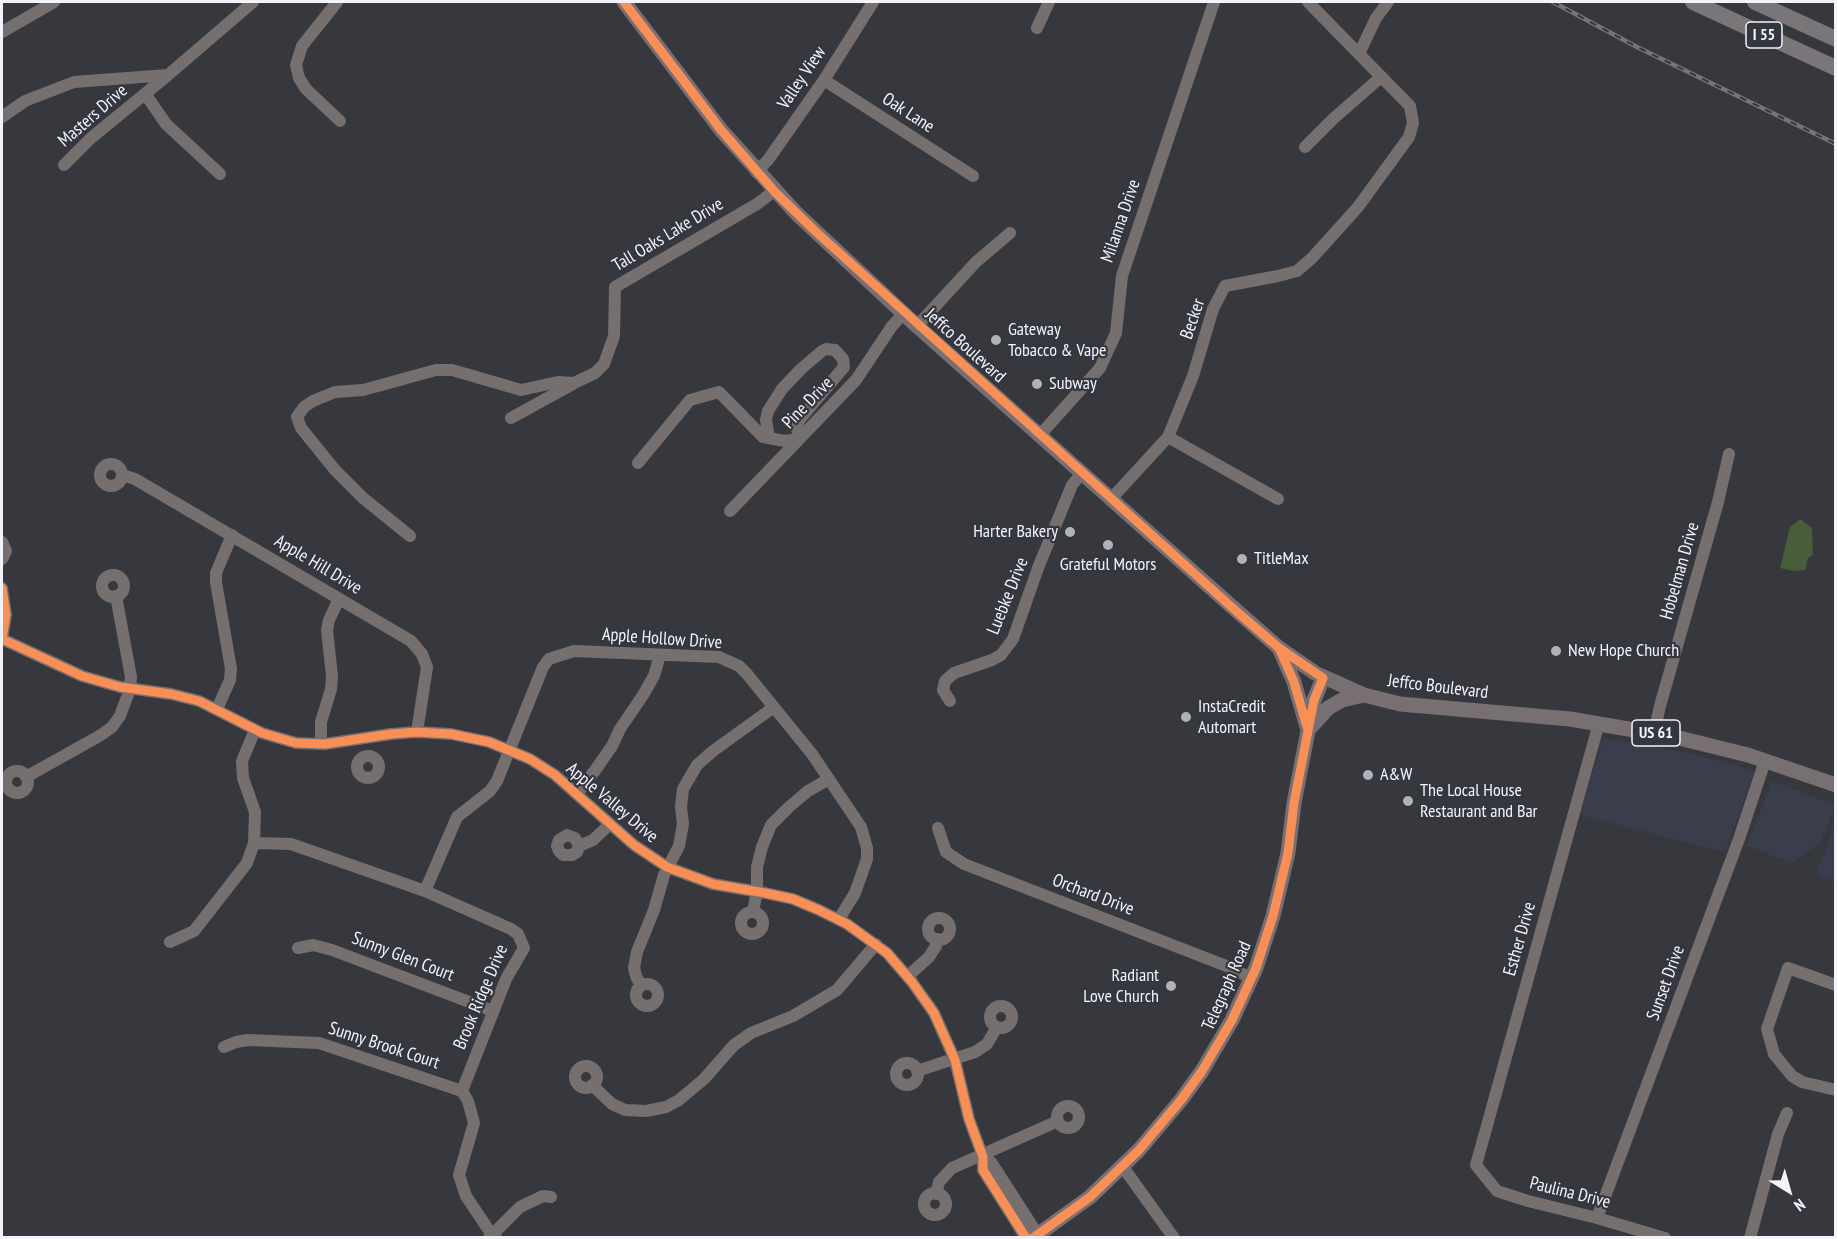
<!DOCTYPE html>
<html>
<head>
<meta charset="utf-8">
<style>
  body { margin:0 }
  #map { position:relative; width:1837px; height:1239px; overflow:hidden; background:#37383d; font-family:"PT Sans Narrow",sans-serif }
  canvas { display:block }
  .frame { position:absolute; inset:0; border:3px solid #f3f4fb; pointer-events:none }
  .north { position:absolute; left:1759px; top:1161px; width:60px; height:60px; -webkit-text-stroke:4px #343640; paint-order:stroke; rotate:143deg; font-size:16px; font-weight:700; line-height:24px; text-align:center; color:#f3f4fb }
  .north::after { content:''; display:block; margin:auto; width:21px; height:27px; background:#f3f4fb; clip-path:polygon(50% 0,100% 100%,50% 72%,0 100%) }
</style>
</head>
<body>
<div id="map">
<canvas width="1837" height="1239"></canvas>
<div class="frame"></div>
<div class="north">N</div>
</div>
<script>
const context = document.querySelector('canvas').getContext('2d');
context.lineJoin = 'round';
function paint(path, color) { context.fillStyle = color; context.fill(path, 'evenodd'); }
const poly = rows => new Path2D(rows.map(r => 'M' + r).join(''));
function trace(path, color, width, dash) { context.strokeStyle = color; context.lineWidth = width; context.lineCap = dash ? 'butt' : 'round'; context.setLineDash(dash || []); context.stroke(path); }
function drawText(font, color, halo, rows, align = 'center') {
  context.font = font + ' "PT Sans Narrow",sans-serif'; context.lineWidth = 4.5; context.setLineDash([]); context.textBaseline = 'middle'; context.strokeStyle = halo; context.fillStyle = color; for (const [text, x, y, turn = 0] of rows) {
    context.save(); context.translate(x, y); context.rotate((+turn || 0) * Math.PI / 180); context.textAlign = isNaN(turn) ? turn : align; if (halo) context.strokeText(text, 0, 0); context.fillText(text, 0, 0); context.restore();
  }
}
paint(poly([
  [1603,738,1692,754,1755,771,1725,852,1580,815],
  [1772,781,1835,805,1821,842,1792,863,1747,846],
  [1835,826,1835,882,1816,874]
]), '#3a3d4c');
paint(poly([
  [1800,519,1812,528,1813,555,1808,558,1805,570,1794,571,1780,568,1790,527]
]), '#485d39');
trace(poly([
  [337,2,302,46,296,65,299,78,306,89,340,121],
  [1037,28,1049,2],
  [2,32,54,2],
  [1359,54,1376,18,1388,2],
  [824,80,973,176],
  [146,95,166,124,220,174],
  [2,117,25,101,74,82,168,75,253,2],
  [1305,147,1333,119,1381,77],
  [64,165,91,138,168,75],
  [756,172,768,160,824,80,873,2],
  [917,326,976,262,1010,233],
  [511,418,573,384],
  [1040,435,1100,368,1116,333,1122,276,1214,2],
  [1168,437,1278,499],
  [638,463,690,400,719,392,763,437,785,441,799,439,797,428,799,420,844,367,843,359,835,350,826,349,822,351,801,369,782,389,768,411,766,420,769,438],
  '100 475a11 11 0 1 1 22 0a11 11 0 1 1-22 0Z',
  [122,475,135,479,411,641,422,654,427,667,417,732],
  [1111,499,1168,437,1193,376,1213,309,1225,286,1278,276,1297,271,1312,258,1358,207,1409,137,1413,123,1410,106,1308,2],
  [730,511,856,380,892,326,904,313],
  [410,536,363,498,335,470,301,428,297,417,304,407,313,401,335,392,363,390,436,370,452,370,521,390,558,382,574,383,595,373,604,364,614,336,615,287,757,204,774,191],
  [2,542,6,551,2,559],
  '102 586a11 11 0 1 1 22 0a11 11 0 1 1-22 0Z',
  [2,588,6,615,2,639,82,676,120,687,171,694,199,701,262,733,296,743,325,744,391,734,417,732,451,734,489,742,530,759,555,775,634,845,667,867,713,884,765,893,793,899,819,910,847,924,887,953,912,982,934,1013,955,1060,969,1119,983,1157,983,1170,1026,1238],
  [950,701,943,690,945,681,954,673,992,660,1001,655,1013,639,1038,568,1072,485,1082,473],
  [217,709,230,680,231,669,216,582,216,573,232,535],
  [1599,723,1476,1165,1497,1191,1528,1201,1597,1218,1665,1238],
  [1654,733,1660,706,1718,502,1729,454],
  [321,744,321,722,331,689,332,676,327,630,329,620,339,599],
  '357 767a11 11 0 1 1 22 0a11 11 0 1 1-22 0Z',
  '6 782a11 11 0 1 1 22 0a11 11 0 1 1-22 0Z',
  [26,777,101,735,112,727,120,716,130,689,131,677,116,596],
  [577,794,596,769,612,746,620,729,643,695,654,676,660,655],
  [938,828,946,852,964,864,1229,967,1251,978],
  [254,843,291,844,425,891,511,929,518,934,524,948,506,979,462,1091,468,1101,474,1123,459,1175,466,1196,490,1232,496,1238],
  [579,846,575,838,567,835,559,840,557,846,559,851,563,855,572,855,577,852,579,846,593,840,610,824],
  [425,891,457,817,490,791,497,781,543,667,549,659,574,651,719,657,739,666,747,674,812,754,861,827,867,848,867,859,855,893,839,919],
  [753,912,757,891,757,867,762,847,771,825,789,807,808,791,829,779],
  '741 923a11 11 0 1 1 22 0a11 11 0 1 1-22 0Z',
  '928 929a11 11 0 1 1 22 0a11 11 0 1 1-22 0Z',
  [170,942,194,931,247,863,254,843,255,812,243,778,242,761,255,730],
  [298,948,313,945,332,950,493,1011],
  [908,976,929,957,936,946,937,939],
  '636 995a11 11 0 1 1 22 0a11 11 0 1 1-22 0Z',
  [1836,985,1788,968,1767,1029,1774,1054,1792,1076,1802,1082,1836,1090],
  [641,986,636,976,634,968,637,952,654,910,664,875,679,846,683,824,681,807,683,789,697,765,713,751,774,707],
  '990 1017a11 11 0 1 1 22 0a11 11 0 1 1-22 0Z',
  [224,1047,236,1042,248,1040,319,1043,462,1091],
  '896 1074a11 11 0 1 1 22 0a11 11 0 1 1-22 0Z',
  '575 1077a11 11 0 1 1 22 0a11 11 0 1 1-22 0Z',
  [917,1071,975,1052,987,1044,997,1027],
  [592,1085,612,1104,625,1110,646,1111,666,1107,679,1100,704,1079,734,1045,751,1033,793,1016,837,990,876,944],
  '1057 1117a11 11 0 1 1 22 0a11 11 0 1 1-22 0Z',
  [983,1157,991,1162,1038,1235],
  [1123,1167,1174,1238],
  '924 1204a11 11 0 1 1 22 0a11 11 0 1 1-22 0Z',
  [936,1194,939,1182,952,1168,1058,1121],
  [1597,1218,1739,839,1765,761],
  [489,1238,520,1207,543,1196,551,1197],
  [1750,1238,1778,1134,1787,1113]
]), '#766f6f', 12);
trace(poly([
  [624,2,721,130,796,213,917,326,1211,588,1279,648,1315,673,1364,695,1400,704,1570,719,1675,737,1748,755,1836,785],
  [1280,650,1294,682,1307,727],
  [1310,728,1328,708,1342,700,1364,695],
  [1033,1238,1090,1197,1139,1150,1181,1100,1202,1071,1232,1020,1256,968,1273,916,1288,853,1294,803,1314,700,1323,678]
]), '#776f72', 15);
trace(poly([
  [1693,2,1836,68],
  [1755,2,1836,39]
]), '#797578', 16);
const rail = poly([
  [1553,2,1637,47,1836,144]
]);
trace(rail, '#777476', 4.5);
trace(rail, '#343640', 2, [7]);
trace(poly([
  [624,2,721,130,774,191,815,231,1236,611,1279,648,1323,678,1314,700,1294,803,1288,853,1273,916,1256,968,1232,1020,1202,1071,1181,1100,1139,1150,1090,1197,1033,1238],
  [2,588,6,615,2,639,82,676,120,687,171,694,199,701,262,733,296,743,325,744,391,734,417,732,451,734,489,742,530,759,555,775,634,845,667,867,713,884,765,893,793,899,819,910,847,924,887,953,912,982,934,1013,955,1060,969,1119,983,1157,983,1170,1026,1238],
  [1280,650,1294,682,1307,727]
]), '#f78f57', 9);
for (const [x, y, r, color] of [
  [996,340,6,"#b1b2b8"],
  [1037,384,6,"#b1b2b8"],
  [1070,532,6,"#b1b2b8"],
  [1108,545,6,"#b1b2b8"],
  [1242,559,6,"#b1b2b8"],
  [1556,651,6,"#b1b2b8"],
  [1186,717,6,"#b1b2b8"],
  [1368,775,6,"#b1b2b8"],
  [1408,801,6,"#b1b2b8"],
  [1171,986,6,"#b1b2b8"]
]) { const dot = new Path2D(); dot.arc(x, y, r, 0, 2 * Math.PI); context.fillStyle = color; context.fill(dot); trace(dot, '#343640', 2); }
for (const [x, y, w] of [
  [1764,35,36],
  [1656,733,48]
]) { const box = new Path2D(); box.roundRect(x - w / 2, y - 13, w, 26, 4.5); context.fillStyle = '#343640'; context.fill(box); trace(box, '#f3f4fb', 1.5); }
drawText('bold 16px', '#f3f4fb', null, [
  ["I 55",1764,35],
  ["US 61",1656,733]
]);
drawText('18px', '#f3f4fb', '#343640', [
  ["Valley View",802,78,-56],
  ["Oak Lane",908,113,33],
  ["Masters Drive",93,116,-41],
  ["Milanna Drive",1121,221,-71],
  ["Tall Oaks Lake Drive",668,235,-31],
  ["Becker",1193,319,-71],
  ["Jeffco Boulevard",965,346,42],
  ["Pine Drive",808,403,-46],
  ["Apple Hill Drive",318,565,31],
  ["Hobelman Drive",1680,571,-74],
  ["Luebke Drive",1008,596,-68],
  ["Apple Hollow Drive",662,639,4],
  ["Jeffco Boulevard",1438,687,7],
  ["Apple Valley Drive",612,803,40],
  ["Orchard Drive",1093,895,21],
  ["Esther Drive",1520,939,-74],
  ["Sunny Glen Court",403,957,21],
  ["Sunset Drive",1666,983,-70],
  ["Telegraph Road",1227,986,-66],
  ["Brook Ridge Drive",481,997,-67],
  ["Sunny Brook Court",384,1046,18],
  ["Paulina Drive",1570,1193,14]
]);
drawText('18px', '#f3f4fb', '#343640', [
  ["Gateway",1008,330],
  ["Tobacco & Vape",1008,351],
  ["Subway",1049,384],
  ["Harter Bakery",1058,532,"right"],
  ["TitleMax",1254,559],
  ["Grateful Motors",1108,565,"center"],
  ["New Hope Church",1568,651],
  ["InstaCredit",1198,707],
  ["Automart",1198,728],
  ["A&W",1380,775],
  ["The Local House",1420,791],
  ["Restaurant and Bar",1420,812],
  ["Radiant",1159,976,"right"],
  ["Love Church",1159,997,"right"]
], 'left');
</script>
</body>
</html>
